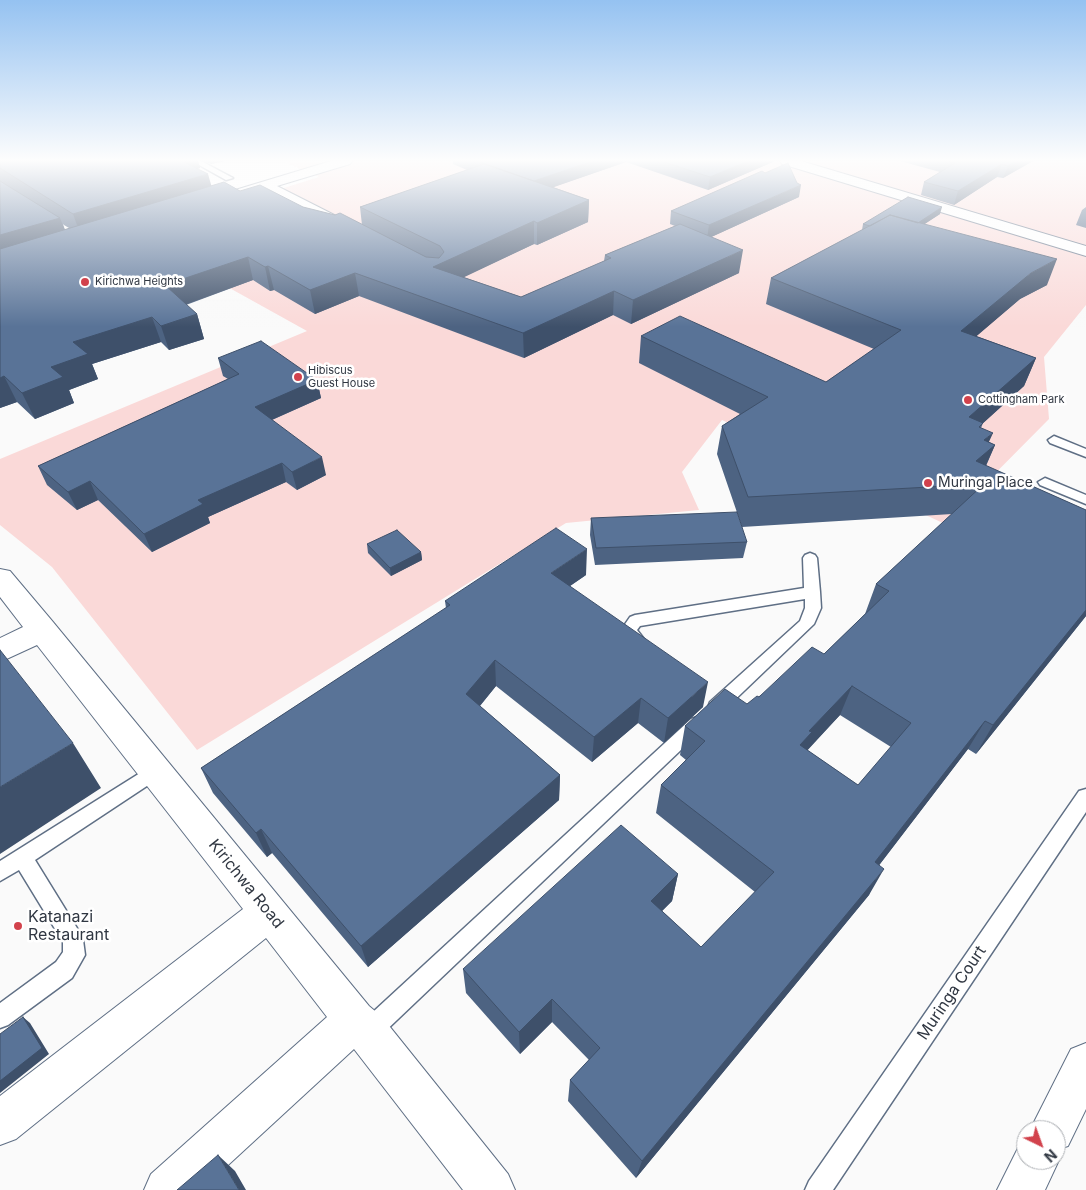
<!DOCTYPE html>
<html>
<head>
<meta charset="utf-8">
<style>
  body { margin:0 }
  #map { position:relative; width:1086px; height:1190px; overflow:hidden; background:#fafafa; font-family:Inter,sans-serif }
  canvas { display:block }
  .north { position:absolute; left:1016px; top:1120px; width:50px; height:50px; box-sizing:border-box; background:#fff; border:1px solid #acafb3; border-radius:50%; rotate:138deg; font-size:14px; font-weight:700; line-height:20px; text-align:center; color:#303742 }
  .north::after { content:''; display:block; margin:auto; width:18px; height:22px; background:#d2424c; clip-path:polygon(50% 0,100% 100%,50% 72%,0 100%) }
</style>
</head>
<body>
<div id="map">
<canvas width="1086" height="1190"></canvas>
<div class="north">N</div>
</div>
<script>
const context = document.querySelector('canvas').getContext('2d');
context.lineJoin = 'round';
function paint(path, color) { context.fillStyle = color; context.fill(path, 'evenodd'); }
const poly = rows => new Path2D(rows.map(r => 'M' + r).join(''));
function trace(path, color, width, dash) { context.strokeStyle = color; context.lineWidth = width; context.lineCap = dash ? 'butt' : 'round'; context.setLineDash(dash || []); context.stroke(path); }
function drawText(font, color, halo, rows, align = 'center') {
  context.font = font + ' Inter,sans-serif'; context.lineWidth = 5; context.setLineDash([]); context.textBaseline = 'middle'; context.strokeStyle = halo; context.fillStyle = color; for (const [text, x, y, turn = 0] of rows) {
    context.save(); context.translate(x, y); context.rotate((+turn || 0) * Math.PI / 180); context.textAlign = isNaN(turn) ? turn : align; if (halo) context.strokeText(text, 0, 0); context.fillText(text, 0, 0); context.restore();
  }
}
paint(poly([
  [283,161,1086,161,1086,305,1044,357,1049,419,945,524,722,420,682,472,699,510,566,523,197,750,52,567,0,525,0,459,307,331,134,235,319,177]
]), '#fad9d8');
const service = poly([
  [192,161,201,161,233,178,226,180,192,161],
  [1054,436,1086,449,1086,457,1050,443,1048,440,1054,436],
  [1045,478,1086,495,1086,504,1040,485,1038,482,1045,478],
  [810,553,815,555,817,558,820,592,821,608,814,624,722,712,716,714,710,712,708,707,710,702,800,621,805,608,805,599,640,626,637,630,647,643,645,647,639,649,627,643,621,630,630,617,635,615,804,588,803,558,805,555,810,553],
  [697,717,703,719,706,724,703,729,377,1039,369,1042,361,1039,358,1031,361,1023,691,719,697,717],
  [156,763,162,766,165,771,162,776,35,860,80,933,83,940,85,955,72,978,8,1025,0,1028,0,1003,56,962,63,952,63,942,19,870,0,881,0,861,156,763],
  [1086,789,1086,812,833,1190,805,1190,809,1181,1079,791,1086,789]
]);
const minor = poly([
  [331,161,352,161,350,164,277,186,350,223,352,226,350,229,338,229,263,191,227,202,222,200,219,197,222,194,331,161],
  [0,569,10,571,53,622,369,1006,382,1017,508,1174,515,1190,463,1190,354,1049,201,1190,144,1190,151,1174,327,1017,266,938,16,1139,0,1145,0,1096,243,909,37,645,0,662,0,638,23,627,0,597,0,569],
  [1086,1043,1086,1109,1068,1146,1056,1150,1056,1130,1030,1130,1071,1049,1086,1043],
  [1026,1142,1026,1160,1056,1160,1056,1154,1059,1160,1045,1190,997,1190,1020,1144,1026,1142]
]);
const tertiary = poly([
  [780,161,801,161,1086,246,1086,256,782,164,780,161]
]);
trace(service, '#5f6f85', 3);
trace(minor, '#5f6f85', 2);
trace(tertiary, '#5f6f85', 2);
paint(service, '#fff');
paint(minor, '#fff');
paint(tertiary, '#fff');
paint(poly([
  [0,161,198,161,200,168,197,169,211,186,240,191,303,207,362,225,360,207,467,170,453,164,453,161,775,161,708,190,626,162,553,187,589,200,588,222,537,245,534,244,463,277,521,297,604,261,605,255,675,226,670,224,671,211,799,197,711,237,739,273,631,324,613,315,524,358,359,296,315,314,274,290,270,291,253,280,186,305,197,314,204,339,169,350,161,342,92,364,98,379,69,390,74,403,35,419,17,402,0,408],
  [63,224,64,225,69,228,65,230],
  [204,161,225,161,211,164],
  [900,161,1033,161,1003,178,997,177,954,205,921,195,924,182,940,172],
  [1086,207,1086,228,1076,225,1082,210],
  [940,214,924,224,1047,285,1020,299,976,336,1036,358,1024,386,983,423,981,428,989,442,995,445,986,466,1086,510,1086,616,976,754,968,749,879,865,869,895,636,1178,568,1101,570,1080,589,1060,552,1022,520,1054,466,993,463,969,678,874,672,901,662,911,701,947,755,892,656,813,661,785,686,760,680,755,685,726,747,704,824,654,865,614,876,584,952,514,742,527,717,454,722,426,740,414,639,363,641,336,826,382,874,349,766,304,771,278,862,230,863,224],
  [840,715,891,747,858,785,807,750],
  [218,358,317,380,321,398,272,420,326,475,297,490,286,482,208,517,210,523,152,552,98,500,77,510,47,485,38,466,228,379,223,376],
  [591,518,747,542,743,558,595,565,590,535],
  [367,544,421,552,422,560,391,576,368,553],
  [586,575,570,586,703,707,664,743,638,723,592,762,496,686,480,706,560,775,559,800,368,967,272,853,267,857,213,793,201,768,446,608,445,601]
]), '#4d6382');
paint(poly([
  [171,161,198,161,200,168,175,175],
  [211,161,225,161,211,164],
  [593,161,626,161,626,162,534,194,534,181],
  [748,161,775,161,708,190,710,177],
  [1016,161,1033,161,1003,178,1008,166],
  [1002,164,997,177,954,205,958,191],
  [208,174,214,195,81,236,73,214],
  [801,185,799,197,707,239,709,225],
  [589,200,588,222,537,245,537,223],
  [942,207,940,214,896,243,898,235],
  [60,218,69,240,0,261,0,235],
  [534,221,534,244,435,291,433,267],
  [743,250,739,273,631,324,633,300],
  [248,257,253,280,173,309,165,285],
  [1057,259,1047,285,1020,299,951,358,961,331,1031,273],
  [268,266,274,290,270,291,265,267],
  [355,273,359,296,315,314,310,290],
  [614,291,613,315,524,358,523,333],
  [197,314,204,339,169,350,161,326],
  [152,317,161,342,92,364,98,379,69,390,74,403,35,419,22,393,73,342],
  [1036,358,1024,386,958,446,969,417],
  [4,376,17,402,0,408,0,378],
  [317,380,321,398,260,425,255,407],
  [993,433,983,455,995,445,982,474,966,485,984,440],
  [322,457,326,475,297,490,292,472],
  [282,463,286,482,208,517,210,523,152,552,144,534,198,500],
  [90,481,98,500,77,510,68,492],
  [587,549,586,575,551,599,551,573],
  [421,552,422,560,391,576,390,568],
  [1086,610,1086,616,976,754,993,725],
  [495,660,496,686,469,719,466,694],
  [708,682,703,707,664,743,668,718],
  [852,686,840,715,805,753,800,745,809,731],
  [641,698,638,723,592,762,594,737],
  [985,721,968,749,861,889,875,862],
  [73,743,101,788,0,854,0,787],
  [560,775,559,800,368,967,361,946],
  [261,829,272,853,267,857,256,833],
  [884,869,869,895,636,1178,642,1161],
  [678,874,672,901,646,927,651,901],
  [552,999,552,1022,520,1054,519,1032],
  [23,1017,30,1023,49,1054,0,1093,0,1081],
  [218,1155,235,1171,246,1190,239,1190]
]), '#3e506a');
const building = poly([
  [0,161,182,161,208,174,73,214,0,168,0,161],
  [477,161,593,161,534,181,477,161],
  [661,161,748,161,710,177,661,161],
  [947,161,1016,161,1008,166,1002,164,958,191,924,182,955,163,947,161],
  [788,163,797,183,801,185,709,225,671,211,762,171,765,173,788,163],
  [484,164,589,200,537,223,534,221,433,267,521,297,611,258,605,255,680,224,743,250,633,300,614,291,523,333,355,273,310,290,268,266,265,267,248,257,165,285,197,314,161,326,152,317,73,342,88,354,51,367,63,377,22,393,4,376,0,378,0,249,224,182,240,191,260,185,303,207,335,215,340,213,426,257,439,258,444,252,440,246,360,207,484,164],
  [0,181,60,218,0,235,0,181],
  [908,197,942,207,918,223,890,215,870,226,863,224,908,197],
  [890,215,1057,259,1031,273,961,331,1036,358,969,417,983,423,979,427,993,433,984,440,995,445,976,461,1086,510,1086,610,993,725,985,721,875,862,884,869,642,1161,570,1080,600,1048,552,999,519,1032,463,969,621,825,678,874,651,901,701,947,774,872,661,785,705,741,685,726,725,689,747,704,757,696,759,697,812,647,824,654,889,591,876,584,984,484,748,497,722,426,768,397,641,336,680,316,826,382,901,330,771,278,890,215],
  [852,686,911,723,858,785,800,745,812,732,809,731,852,686],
  [261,341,317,380,255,407,322,457,292,472,282,463,198,500,203,504,144,534,90,481,68,492,38,466,239,374,218,358,261,341],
  [737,512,747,542,596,548,591,518,737,512],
  [556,528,587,549,551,573,708,682,668,718,641,698,594,737,495,660,466,694,560,775,361,946,261,829,256,833,201,768,450,605,445,601,556,528],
  [397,530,421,552,390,568,367,544,397,530],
  [0,650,73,743,0,787,0,650],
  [23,1017,42,1048,0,1081,0,1034,23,1017],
  [218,1155,239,1190,177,1190,218,1155]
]);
paint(building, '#597397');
trace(building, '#3e506a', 1);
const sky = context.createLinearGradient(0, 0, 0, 327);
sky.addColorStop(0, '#95c2f1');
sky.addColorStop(0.49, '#fdfdfd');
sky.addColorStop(1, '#fdfdfd00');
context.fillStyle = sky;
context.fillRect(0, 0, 1086, 327);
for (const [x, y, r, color] of [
  [85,282,5,"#d2424c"],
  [298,377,5,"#d2424c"],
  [968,400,5,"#d2424c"],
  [928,483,5,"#d2424c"],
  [18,926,5,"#d2424c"]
]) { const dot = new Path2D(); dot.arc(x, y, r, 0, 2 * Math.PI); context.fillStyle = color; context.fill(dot); trace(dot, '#fff', 2); }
drawText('11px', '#303742', '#fff', [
  ["Kirichwa Heights",95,282],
  ["Hibiscus",308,371],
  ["Guest House",308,384],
  ["Cottingham Park",978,400]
], 'left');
drawText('14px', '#303742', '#fff', [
  ["Muringa Place",938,483]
], 'left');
drawText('16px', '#303742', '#fff', [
  ["Kirichwa Road",246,884,51],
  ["Muringa Court",952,993,-56]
]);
drawText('16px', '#303742', '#fff', [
  ["Katanazi",28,917],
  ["Restaurant",28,935]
], 'left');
</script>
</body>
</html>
